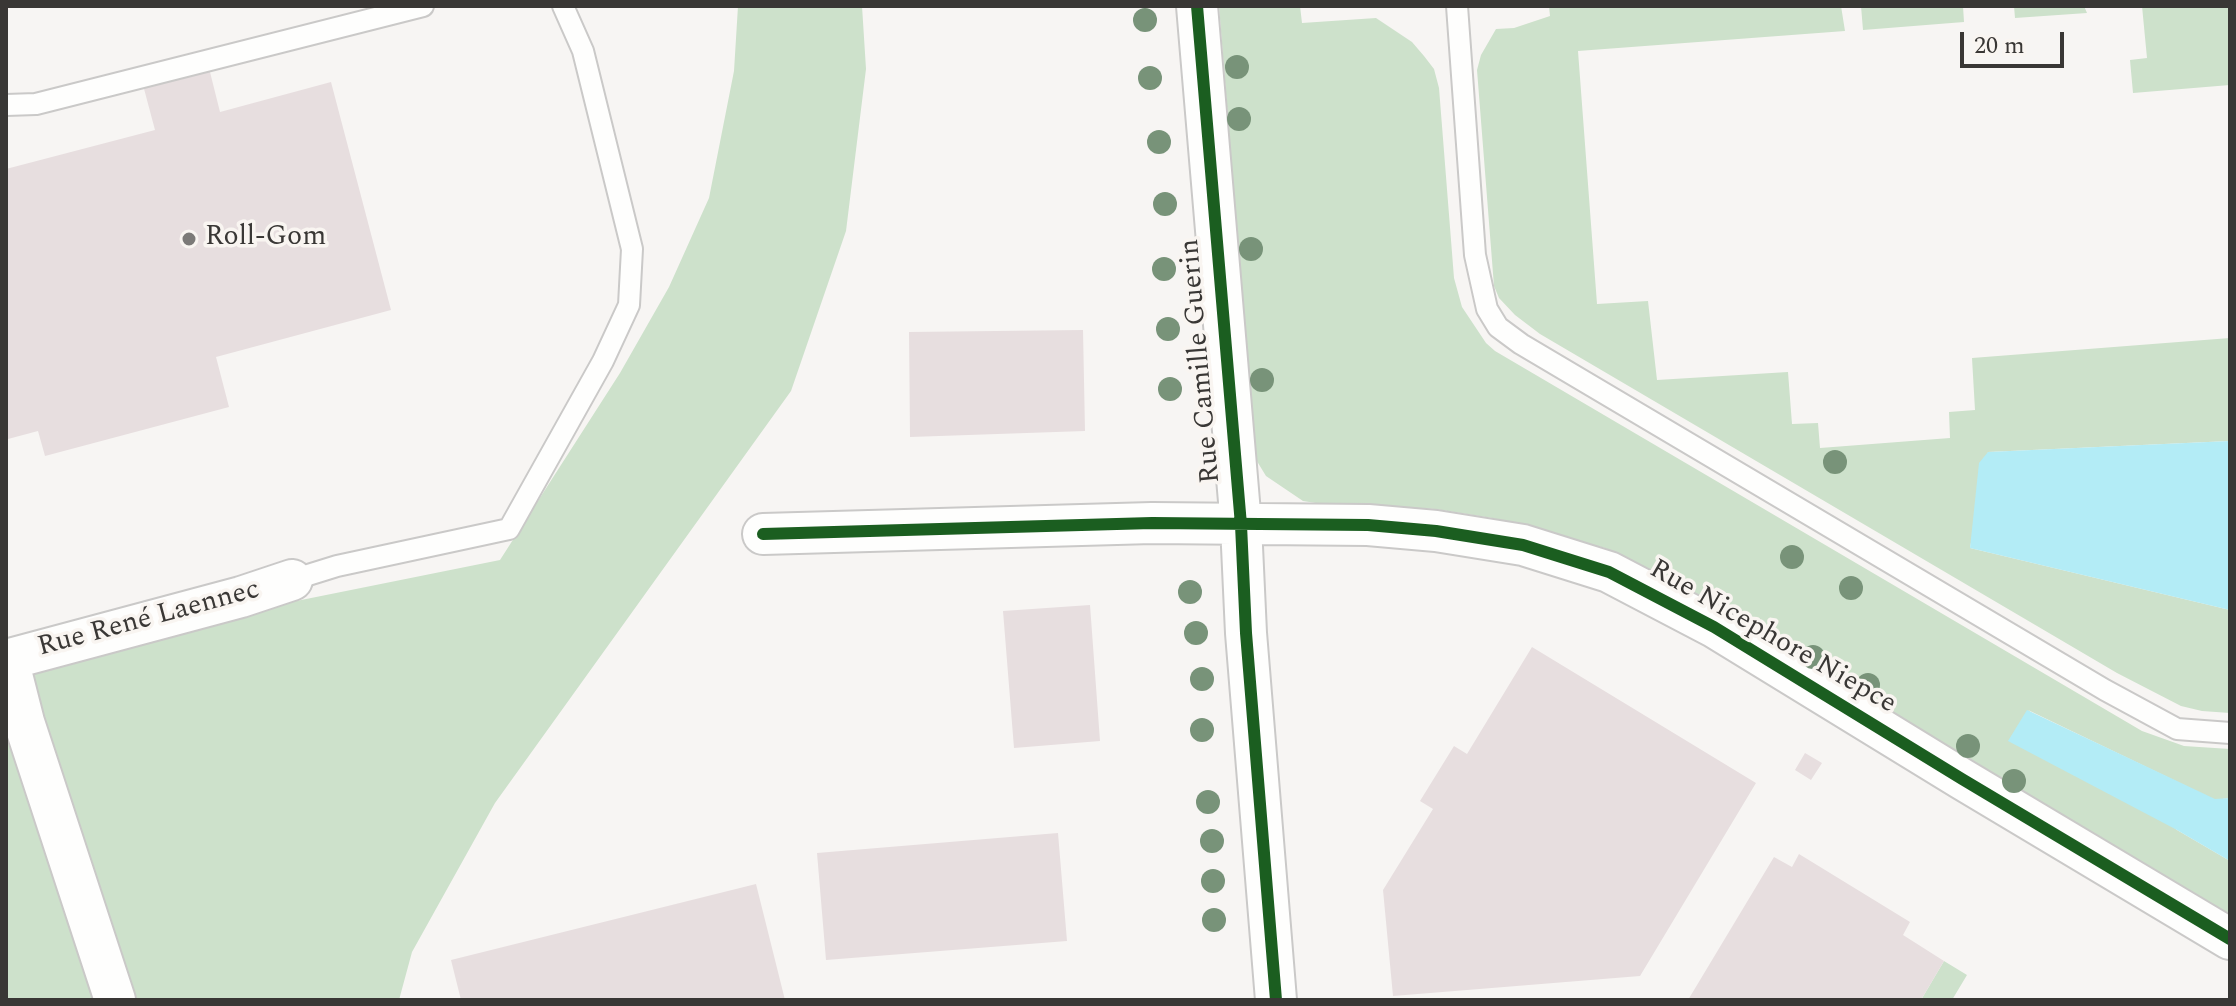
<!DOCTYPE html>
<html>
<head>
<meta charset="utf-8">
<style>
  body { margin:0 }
  #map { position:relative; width:2236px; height:1006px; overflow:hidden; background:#f7f5f3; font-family:Spectral,serif }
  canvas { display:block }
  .frame { position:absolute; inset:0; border:8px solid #393735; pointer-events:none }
  .scale { position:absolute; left:1960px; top:32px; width:104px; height:36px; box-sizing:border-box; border:4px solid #393735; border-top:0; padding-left:10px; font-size:24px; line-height:28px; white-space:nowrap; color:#393735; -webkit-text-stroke:6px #f9f5f1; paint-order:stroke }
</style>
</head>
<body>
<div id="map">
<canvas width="2236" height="1006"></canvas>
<div class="frame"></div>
<div class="scale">20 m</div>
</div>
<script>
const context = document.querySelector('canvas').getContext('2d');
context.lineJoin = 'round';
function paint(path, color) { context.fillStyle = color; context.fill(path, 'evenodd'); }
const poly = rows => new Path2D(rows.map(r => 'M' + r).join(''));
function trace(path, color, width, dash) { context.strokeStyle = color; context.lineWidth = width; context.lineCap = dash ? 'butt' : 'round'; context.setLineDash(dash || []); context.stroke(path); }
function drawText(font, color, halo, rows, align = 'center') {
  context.font = font + ' Spectral,serif'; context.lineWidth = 7; context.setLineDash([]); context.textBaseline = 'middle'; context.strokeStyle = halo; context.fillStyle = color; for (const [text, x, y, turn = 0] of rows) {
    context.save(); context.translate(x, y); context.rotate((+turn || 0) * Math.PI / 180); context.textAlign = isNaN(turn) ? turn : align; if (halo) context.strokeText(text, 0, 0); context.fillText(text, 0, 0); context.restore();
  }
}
paint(poly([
  [738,6,862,6,866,69,846,231,791,391,495,803,412,952,399,1000,115,1000,8,659,500,560,620,373,669,287,709,198,734,71],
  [1219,6,1300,6,1302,23,1376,18,1412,42,1424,56,1434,69,1439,88,1454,278,1462,307,1486,343,1495,351,2142,731,2184,746,2230,749,2230,798,2215,800,2028,710,2177,830,2230,861,2230,922,1643,566,1605,548,1492,518,1435,509,1322,504,1303,501,1266,476,1255,458],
  [1549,6,1841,6,1845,31,1578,51,1597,304,1648,301,1657,380,1788,372,1792,424,1818,423,1820,448,1950,438,1949,412,1975,410,1972,358,2230,338,2230,441,1988,452,1970,548,2230,610,2230,713,2202,711,2181,706,2117,673,1540,334,1515,315,1499,298,1494,286,1477,70,1481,55,1496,29,1514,28,1550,16],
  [1861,6,1963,6,1964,22,1863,30],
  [2014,6,2084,6,2087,13,2015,18],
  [2142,6,2230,6,2230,85,2133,93,2130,60,2147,58],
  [6,733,7,735,99,1000,6,1000],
  [1944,961,1967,975,1952,1000,1921,1000]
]), '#cde1cb');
paint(poly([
  [2230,441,2230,610,1970,548,1979,463,1988,452],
  [2027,710,2215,799,2230,798,2230,861,2177,830,2008,741]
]), '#b3ecf6');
paint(poly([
  [209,68,220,112,331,82,391,310,216,357,229,407,45,456,38,431,8,439,6,431,6,169,155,130,143,85],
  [1083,330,1085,431,910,437,909,332],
  [1090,605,1100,741,1014,748,1003,611],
  [1532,647,1756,783,1640,976,1393,996,1383,890,1433,809,1420,801,1454,746,1467,754],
  [1805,753,1822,763,1811,780,1795,770],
  [1058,833,1067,941,826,960,817,853],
  [1799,854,1910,922,1903,935,1944,961,1921,1000,1688,1000,1774,857,1792,867],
  [756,884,785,1000,461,1000,451,960]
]), '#e7dedf');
const lane = poly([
  [1457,6,1475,255,1487,309,1498,327,1521,344,2105,690,2177,729,2230,733],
  [6,105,36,104,423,6],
  [292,580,337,566,509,529,603,361,629,305,632,249,583,51,563,6]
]);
const street = poly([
  [1197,6,1241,525,1246,633,1276,1000],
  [763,534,1152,523,1368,525,1436,531,1523,545,1609,572,1714,627,1962,779,2230,939],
  [8,659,24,722,115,1000],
  [6,660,241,597,292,580]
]);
trace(lane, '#cac9c8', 24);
trace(street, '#cac9c8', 44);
trace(lane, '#fefefd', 20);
trace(street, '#fefefd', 40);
trace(poly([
  [1197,6,1241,525,1246,633,1276,1000],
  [763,534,1152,523,1368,525,1436,531,1523,545,1609,572,1714,627,1962,779,2230,939]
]), '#1b5e20', 12);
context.fillStyle = '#789379';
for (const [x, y] of [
  [1145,20],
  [1237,67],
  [1150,78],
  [1239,119],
  [1159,142],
  [1165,204],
  [1251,249],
  [1164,269],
  [1168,329],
  [1262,380],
  [1170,389],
  [1835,462],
  [1792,557],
  [1851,588],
  [1190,592],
  [1196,633],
  [1813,657],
  [1202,679],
  [1868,685],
  [1202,730],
  [1968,746],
  [2014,781],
  [1208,802],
  [1212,841],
  [1213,881],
  [1214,920]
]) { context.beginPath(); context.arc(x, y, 12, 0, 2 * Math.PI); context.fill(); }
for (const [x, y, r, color] of [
  [189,239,8,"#7c7a78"]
]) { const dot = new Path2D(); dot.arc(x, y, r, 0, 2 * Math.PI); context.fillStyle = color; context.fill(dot); trace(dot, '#f9f5f1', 3); }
drawText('28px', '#393735', '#f9f5f1', [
  ["Roll-Gom",205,239]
], 'left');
drawText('28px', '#393735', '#f9f5f1', [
  ["Rue Camille Guerin",1202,361,-95],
  ["Rue René Laennec",149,620,-15],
  ["Rue Nicephore Niepce",1772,638,30]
]);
</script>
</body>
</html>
